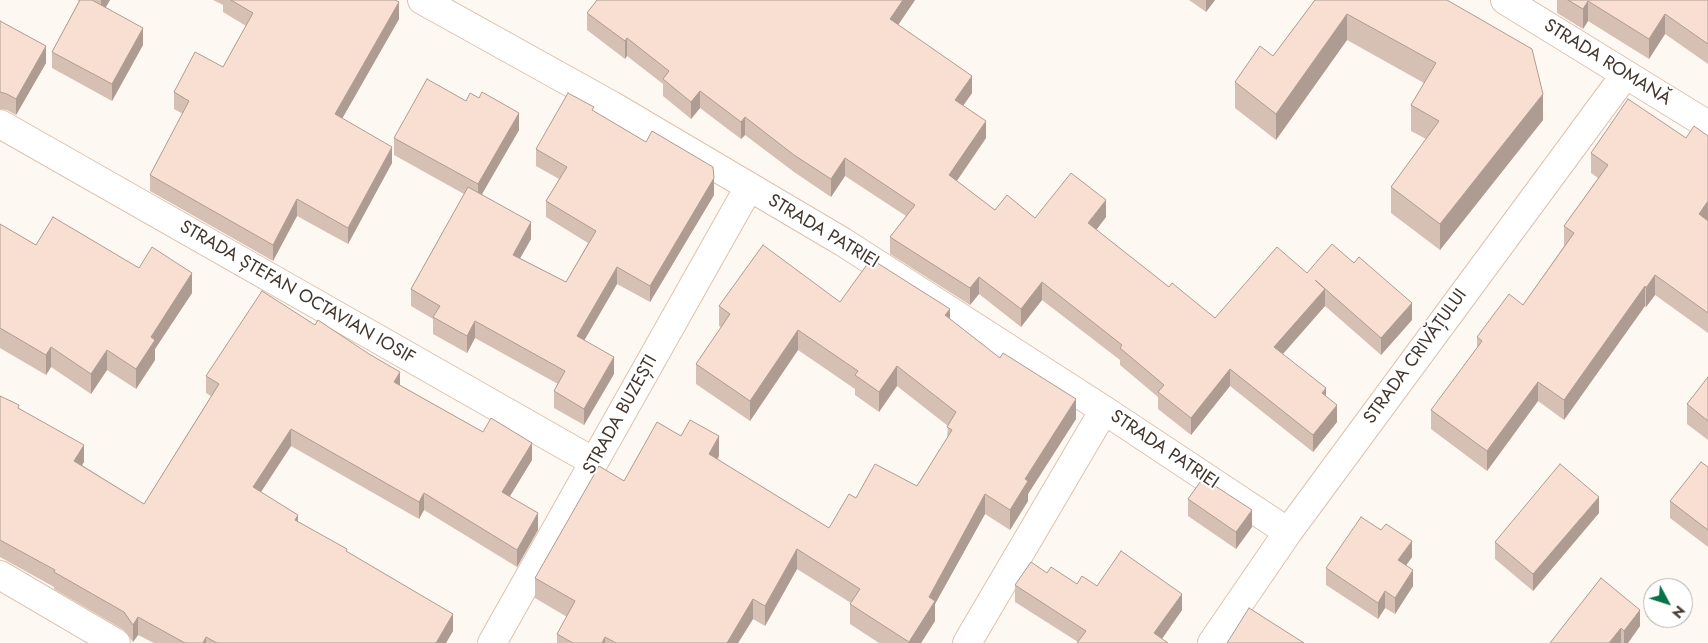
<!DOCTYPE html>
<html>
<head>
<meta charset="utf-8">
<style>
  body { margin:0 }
  #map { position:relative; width:1708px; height:643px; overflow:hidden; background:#fef8f3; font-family:Jost,sans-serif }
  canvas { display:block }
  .north { position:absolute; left:1643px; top:578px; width:50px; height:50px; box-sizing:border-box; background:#fff; border:1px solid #b3afab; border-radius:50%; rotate:130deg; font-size:14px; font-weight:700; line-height:20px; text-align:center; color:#42362e }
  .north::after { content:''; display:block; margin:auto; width:18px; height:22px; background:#0a724a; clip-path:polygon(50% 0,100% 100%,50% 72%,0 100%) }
</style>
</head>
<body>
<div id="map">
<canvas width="1708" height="643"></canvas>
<div class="north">N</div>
</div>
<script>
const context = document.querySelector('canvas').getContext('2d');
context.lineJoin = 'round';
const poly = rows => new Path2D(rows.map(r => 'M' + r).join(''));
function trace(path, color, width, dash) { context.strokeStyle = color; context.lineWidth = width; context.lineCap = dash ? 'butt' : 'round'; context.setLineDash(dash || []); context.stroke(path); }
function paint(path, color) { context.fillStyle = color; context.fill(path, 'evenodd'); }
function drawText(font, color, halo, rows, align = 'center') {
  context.font = font + ' Jost,sans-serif'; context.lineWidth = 4; context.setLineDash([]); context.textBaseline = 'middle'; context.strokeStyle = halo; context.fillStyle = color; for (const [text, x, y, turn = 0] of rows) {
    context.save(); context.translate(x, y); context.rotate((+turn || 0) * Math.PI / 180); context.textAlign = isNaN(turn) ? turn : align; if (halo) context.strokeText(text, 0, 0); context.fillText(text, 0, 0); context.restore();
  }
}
const minor = poly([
  [422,0,611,105,843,242,1104,410,1288,532],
  [1505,0,1708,125],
  [0,124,594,462],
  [0,575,116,643],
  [492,643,749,187],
  [967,643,1104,410],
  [1212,643,1288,532,1625,75]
]);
trace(minor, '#dec2ad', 30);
trace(minor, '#fff', 28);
paint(poly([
  [77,0,110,0,106,7,143,45,112,101,52,68,52,52,79,1],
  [213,0,395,0,399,19,342,119,392,163,348,244,297,216,273,261,150,191,150,175,183,114,174,109,174,92,223,67,246,26,223,12,223,5],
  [597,0,915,0,898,25,972,93,963,106,986,138,957,181,995,210,1035,218,1106,217,1096,230,1169,287,1215,318,1307,273,1412,320,1381,355,1325,306,1283,354,1326,396,1337,422,1313,452,1230,386,1191,435,1158,409,1158,397,1120,365,1120,360,1042,300,1021,327,979,294,970,305,890,254,890,237,906,216,845,176,831,197,794,172,745,135,741,139,700,108,691,119,663,96,663,84,627,56,625,59,587,30,587,13],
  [1189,0,1215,0,1206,12],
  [1315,0,1447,0,1543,120,1440,250,1391,213,1391,187,1426,139,1411,131,1411,105,1424,83,1347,40,1276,140,1235,108,1235,82,1273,56],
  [1557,0,1708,0,1708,64,1665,34,1649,59,1588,21,1583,29,1557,13],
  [0,21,46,63,16,115,7,110,0,109],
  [466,101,519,130,482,194,531,239,520,258,566,282,588,243,546,217,546,201,559,179,536,166,536,149,594,111,714,195,650,302,617,284,584,340,614,374,584,425,554,408,554,391,558,384,475,338,467,353,433,334,433,319,411,306,411,289,464,194,394,155,394,138],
  [1708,136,1708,333,1655,295,1646,307,1645,306,1564,420,1538,401,1487,471,1431,429,1431,410,1477,348,1477,337,1523,305,1564,246,1564,226,1598,178,1591,173,1591,153,1686,138],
  [0,224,36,245,139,268,192,293,155,349,155,360,136,389,107,370,91,394,51,367,46,375,0,348],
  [840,302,950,319,1076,419,1028,494,1028,501,1010,530,985,514,935,604,935,621,921,643,879,643,850,624,850,604,851,603,797,569,765,626,753,619,738,643,557,643,557,634,567,617,535,598,535,578,624,481,681,436,719,456,717,459,829,528,856,498,917,486,947,438,948,426,897,386,879,412,855,395,855,389,798,350,750,421,696,384,696,364,721,327,719,326,719,306],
  [206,376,400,385,532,460,510,496,538,530,517,567,424,510,419,519,291,446,261,492,298,522,347,552,453,631,446,643,154,643,138,635,133,642,124,630,54,589,54,587,0,557,0,396,19,408,84,462,82,465,144,504,211,396,206,393],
  [1708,377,1708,440,1687,424,1687,404],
  [1708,467,1708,547,1670,518,1670,501],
  [1188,499,1252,527,1236,549,1188,516],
  [1599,513,1533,591,1495,559,1495,542],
  [1412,557,1406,565,1413,586,1395,614,1385,608,1378,619,1326,585,1326,568],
  [1047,573,1077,584,1097,586,1182,610,1162,639,1078,642,1015,602,1015,585],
  [1601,578,1640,626,1628,643,1550,643]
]), '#d6c0b4');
paint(poly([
  [101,0,110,0,101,15],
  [903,0,915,0,890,37,890,19],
  [1206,0,1215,0,1206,12],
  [1588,1,1588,21,1583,29,1583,9],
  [399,2,399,19,335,131,335,114],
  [1347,14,1347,40,1276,140,1276,114],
  [1665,14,1665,34,1649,59,1649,39],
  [143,28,143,45,112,101,112,84],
  [627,38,627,56,625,59,625,41],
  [46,46,46,63,16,115,16,99],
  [972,76,972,93,955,117,955,100],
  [700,91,700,108,691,119,691,102],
  [1543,94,1543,120,1440,250,1440,224],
  [519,113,519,130,478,201,478,184],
  [745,117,745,135,741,139,741,122],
  [986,121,986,138,949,192,949,175],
  [392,147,392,163,348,244,348,228],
  [845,158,845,176,831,197,831,179],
  [714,178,714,195,650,302,650,286],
  [297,199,297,216,273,261,273,245],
  [1106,200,1106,217,1088,241,1088,223],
  [1708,201,1708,221,1699,214],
  [531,222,531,239,513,271,513,255],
  [617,267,617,284,577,353,577,336],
  [192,273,192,293,155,349,155,360,136,389,136,369,151,337],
  [1655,275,1655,295,1646,307,1646,288],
  [979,277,979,294,970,305,970,288],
  [1042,282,1042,300,1021,327,1021,309],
  [1645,286,1645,306,1564,420,1564,400],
  [1325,289,1325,306,1274,364,1274,347],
  [1412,303,1412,320,1381,355,1381,338],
  [950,309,950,329,945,315],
  [475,321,475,338,467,353,467,336],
  [798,330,798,350,750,421,750,401],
  [51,347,51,367,46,375,46,355],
  [107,350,107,370,91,394,91,374],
  [614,357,614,374,584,425,584,409],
  [897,366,897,386,879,412,879,392],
  [1230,369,1230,386,1191,435,1191,418],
  [400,372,400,389,394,382],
  [1538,382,1538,401,1487,471,1487,451],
  [1326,388,1326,405,1322,393],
  [1076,399,1076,419,1028,494,1028,501,1010,530,1010,510,1025,479],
  [1337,405,1337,422,1313,452,1313,435],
  [291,429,291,446,253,504,253,487],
  [719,436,719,456,709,474,709,454],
  [532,443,532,460,502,509,502,492],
  [84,445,84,462,74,478,74,461],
  [424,493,424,510,419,519,419,502],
  [985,494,985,514,935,604,935,621,921,643,909,643,929,597],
  [1599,497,1599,513,1533,591,1533,574],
  [1252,510,1252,527,1236,549,1236,532],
  [538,513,538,530,517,567,517,550],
  [298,515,298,532,295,520],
  [1412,541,1412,557,1398,577,1398,560],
  [797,549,797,569,765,626,765,606],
  [1413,570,1413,586,1395,614,1395,598],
  [1385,591,1385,608,1378,619,1378,603],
  [1182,594,1182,610,1159,643,1154,633],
  [753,599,753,619,738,643,727,643],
  [1640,610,1640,626,1628,643,1624,643,1624,631],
  [453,614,453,631,446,643,436,643],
  [138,617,138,635,133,642,133,625],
  [1621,628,1621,643,1609,643],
  [206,637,206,643,203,643],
  [605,637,605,643,602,643]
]), '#ae9c92');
const building = poly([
  [80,0,92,0,143,28,112,84,52,52,80,0],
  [231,0,395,0,399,2,335,114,392,147,348,228,297,199,273,245,150,175,189,101,174,92,195,52,223,67,253,13,231,0],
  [597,0,903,0,890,19,972,76,955,100,986,121,949,175,995,210,1007,195,1035,218,1071,173,1106,200,1088,223,1169,287,1172,283,1215,318,1277,247,1307,273,1332,244,1354,263,1359,257,1412,303,1381,338,1315,280,1325,289,1274,347,1326,388,1322,393,1337,405,1313,435,1230,369,1191,418,1158,392,1164,385,1120,348,1122,345,1042,282,1021,309,979,277,970,288,890,237,915,205,845,158,831,179,794,155,745,117,741,122,700,91,691,102,663,79,669,71,627,38,625,41,587,13,597,0],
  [1315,0,1447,0,1532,49,1543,94,1440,224,1391,187,1439,121,1411,105,1436,63,1347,14,1276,114,1235,82,1260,46,1273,56,1315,0],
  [1568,0,1708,0,1708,44,1665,14,1649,39,1588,1,1583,9,1568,0],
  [0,21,46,46,16,99,7,94,0,92,0,21],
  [427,79,466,101,470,93,479,98,482,92,519,113,478,184,394,138,427,79],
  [568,93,594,107,592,110,646,142,652,131,713,167,714,178,650,286,617,267,577,336,614,357,584,409,554,391,565,371,475,321,467,336,433,317,440,306,411,289,468,187,531,222,513,255,566,282,596,231,546,201,567,167,536,149,568,93],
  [1628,99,1686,138,1694,126,1708,136,1708,201,1699,214,1708,221,1708,313,1655,275,1646,288,1645,286,1564,400,1538,382,1487,451,1431,410,1482,341,1477,337,1509,294,1523,305,1574,233,1564,226,1608,165,1591,153,1628,99],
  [53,217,139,268,152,247,192,273,151,337,155,340,136,369,107,350,91,374,51,347,46,355,0,328,0,224,36,245,53,217],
  [763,245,840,302,871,259,950,309,945,315,1000,358,1003,353,1076,399,1025,479,1028,481,1010,510,985,494,929,597,935,601,909,642,850,604,860,589,797,549,765,606,753,599,727,643,616,643,605,637,602,643,573,643,557,634,575,601,535,578,599,466,624,481,657,422,681,436,690,420,719,436,709,454,829,528,849,494,856,498,875,464,917,486,952,430,947,427,956,412,897,366,879,392,855,375,858,371,798,330,750,401,696,364,730,314,719,306,763,245],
  [262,291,315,325,318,320,369,354,400,372,394,382,483,432,491,418,532,443,502,492,538,513,517,550,424,493,419,502,291,429,253,487,298,515,295,520,347,549,346,551,453,614,436,643,217,643,206,637,203,643,185,643,138,617,133,625,124,612,54,572,55,570,0,540,0,396,19,405,18,408,84,445,74,461,144,504,219,384,206,376,262,291],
  [1708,377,1708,421,1687,404,1708,377],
  [1701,462,1708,467,1708,530,1670,501,1701,462],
  [1560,464,1599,497,1533,574,1495,542,1560,464],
  [1203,478,1252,510,1236,532,1188,499,1203,478],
  [1361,517,1381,530,1386,524,1412,541,1398,560,1413,570,1395,598,1385,591,1378,603,1326,568,1361,517],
  [1121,551,1182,594,1154,633,1168,643,1077,643,1086,631,1015,585,1031,562,1047,573,1051,567,1077,584,1082,576,1097,586,1121,551],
  [1601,578,1640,610,1624,631,1621,628,1609,643,1550,643,1601,578],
  [1249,608,1304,643,1227,643,1249,608]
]);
paint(building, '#f9dfd1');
trace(building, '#ae9c92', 1);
drawText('18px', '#42362e', '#fff', [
  ["STRADA ROMANĂ",1607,63,32],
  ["STRADA PATRIEI",823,232,31],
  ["STRADA ȘTEFAN OCTAVIAN IOSIF",297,293,30],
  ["STRADA CRIVĂȚULUI",1416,357,-54],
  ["STRADA BUZEȘTI",621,415,-61],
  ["STRADA PATRIEI",1164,450,34]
]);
</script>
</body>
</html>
